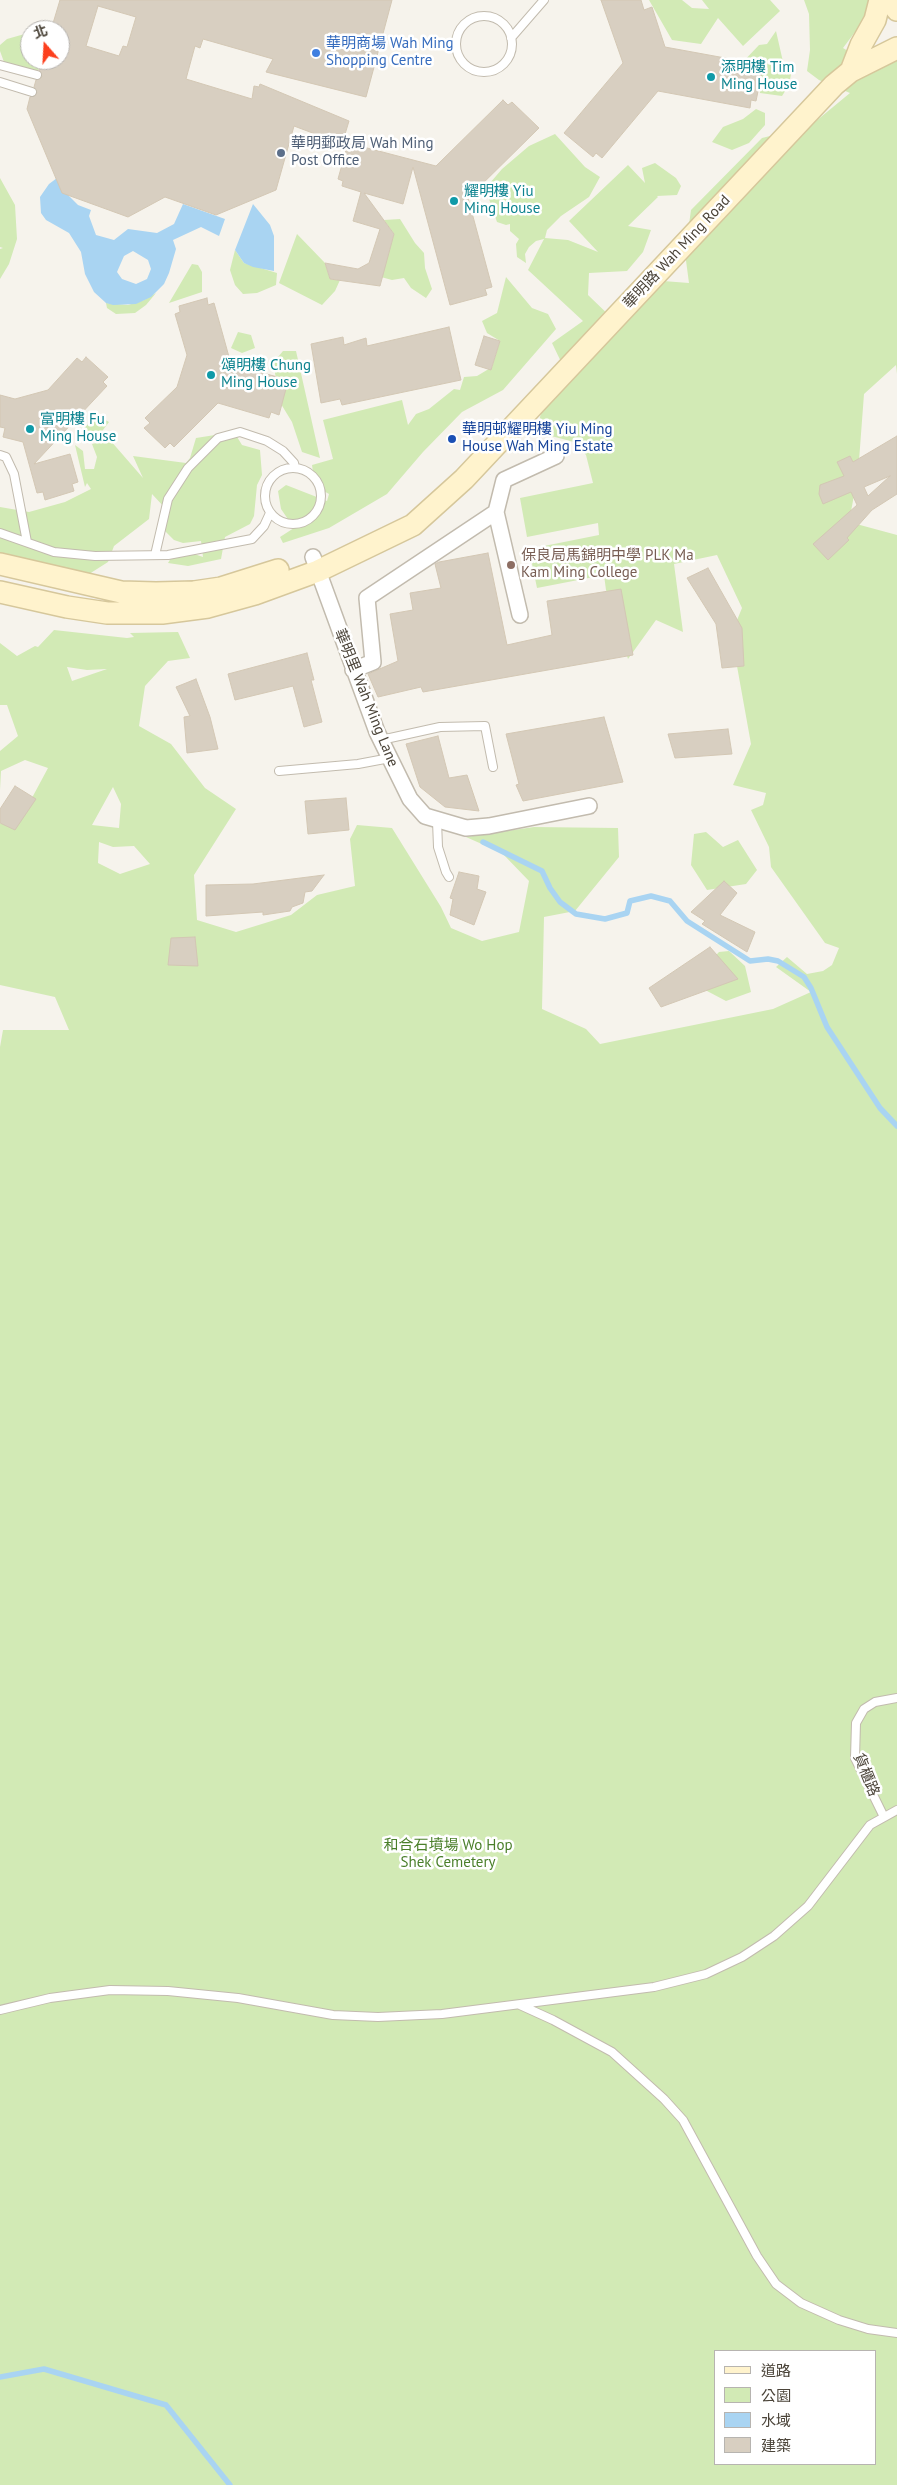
<!DOCTYPE html>
<html>
<head>
<meta charset="utf-8">
<style>
  body { margin:0 }
  #map { position:relative; width:897px; height:2485px; overflow:hidden; background:#f6f3ec; font-family:"PT Sans","Noto Sans TC",sans-serif }
  canvas { display:block }
  .legend { position:absolute; left:714px; top:2350px; width:162px; height:115px; box-sizing:border-box; background:#fff; border:1px solid #b7b4b0; margin:0; padding:6px 9px; list-style:none; font-size:15px; color:#4b4439 }
  .legend li { display:flex; align-items:center; gap:10px; height:25px }
  .legend b { width:25px; border:1px solid #b7b4b0 }
  .north { position:absolute; left:20px; top:20px; width:50px; height:50px; box-sizing:border-box; background:#fff; border:1px solid #b7b4b0; border-radius:50%; rotate:341deg; font-size:14px; font-weight:700; line-height:20px; text-align:center; color:#4b4439 }
  .north::after { content:''; display:block; margin:auto; width:18px; height:22px; background:#fc3f1d; clip-path:polygon(50% 0,100% 100%,50% 72%,0 100%) }
</style>
</head>
<body>
<div id="map">
<canvas width="897" height="2485"></canvas>
<ul class="legend">
<li><b style="height:6px;background:#fff3cd"></b>道路</li>
<li><b style="height:14px;background:#d2eab5"></b>公園</li>
<li><b style="height:14px;background:#a9d4f2"></b>水域</li>
<li><b style="height:14px;background:#d8cfc1"></b>建築</li>
</ul>
<div class="north">北</div>
</div>
<script>
const context = document.querySelector('canvas').getContext('2d');
context.lineJoin = 'round';
function paint(path, color) { context.fillStyle = color; context.fill(path, 'evenodd'); }
const poly = rows => new Path2D(rows.map(r => 'M' + r).join(''));
function trace(path, color, width, dash) { context.strokeStyle = color; context.lineWidth = width; context.lineCap = dash ? 'butt' : 'round'; context.setLineDash(dash || []); context.stroke(path); }
function drawText(font, color, halo, rows, align = 'center') {
  context.font = font + ' "PT Sans","Noto Sans TC",sans-serif'; context.lineWidth = 5; context.setLineDash([]); context.textBaseline = 'middle'; context.strokeStyle = halo; context.fillStyle = color; for (const [text, x, y, turn = 0] of rows) {
    context.save(); context.translate(x, y); context.rotate((+turn || 0) * Math.PI / 180); context.textAlign = isNaN(turn) ? turn : align; if (halo) context.strokeText(text, 0, 0); context.fillText(text, 0, 0); context.restore();
  }
}
paint(poly([
  [649,0,682,0,692,8,709,9,702,0,770,0,780,11,743,46,718,18,701,44,672,40],
  [804,0,869,0,864,20,843,48,863,60,897,52,897,374,896,365,864,394,858,474,849,522,897,535,897,2485,0,2485,0,1047,3,1030,69,1030,55,997,0,985,0,824,26,809,48,768,25,760,1,771,0,790,0,751,18,736,7,705,0,705,0,643,17,656,35,646,38,647,54,630,127,638,134,637,130,633,178,632,190,658,168,661,145,686,139,726,171,744,205,788,236,809,194,875,197,920,236,932,291,915,317,895,355,886,350,839,357,825,392,828,441,907,451,928,482,941,519,932,529,881,502,853,466,837,534,827,618,828,619,857,575,911,544,917,542,1009,586,1029,600,1044,773,1009,811,992,776,967,787,957,807,974,823,971,832,965,839,948,825,943,771,867,769,847,751,810,763,805,766,793,733,785,751,744,735,655,733,630,742,608,717,555,674,564,683,632,656,620,628,659,606,590,604,575,537,588,529,549,599,535,598,523,527,537,520,498,593,483,586,455,574,442,536,432,547,391,565,370,552,343,583,321,528,270,544,239,536,241,529,247,525,254,526,263,517,257,516,244,519,239,510,231,510,224,506,225,497,222,489,199,490,183,502,169,529,146,555,134,585,167,600,177,589,197,561,216,547,230,545,238,568,240,598,252,569,221,628,165,645,183,642,168,655,163,676,178,681,186,677,195,657,196,658,197,628,226,651,230,643,252,627,271,589,273,588,295,615,321,650,280,689,283,685,253,691,210,762,138,810,126,850,93,819,80,807,71,810,50,809,14],
  [67,667,87,670,107,669,72,681],
  [113,787,121,804,119,828,92,825],
  [99,842,113,847,134,846,150,864,120,874,98,863],
  [716,2351,876,2351,876,2464,716,2464],
  [776,31,786,75,792,69,789,85,782,96,760,93,759,87,740,65,759,45,767,44],
  [28,33,30,34,30,60,42,60,38,71,4,62,0,51,0,45,7,39],
  [756,109,765,113,765,125,749,143,732,150,712,142,723,127,743,119],
  [0,178,15,205,17,239,9,264,0,279,0,249,3,248,0,247],
  [400,219,415,243,424,253,425,268,432,289,426,298,411,288,404,278,392,280,381,277,394,234,384,220],
  [297,234,325,263,330,279,340,280,335,291,322,305,279,283],
  [235,250,244,263,277,273,276,285,257,293,243,294,235,285,230,270],
  [192,264,198,265,202,272,202,292,169,303],
  [506,277,532,308,548,314,556,329,503,390,462,412,423,452,387,494,329,528,283,543,280,537,294,528,281,509,278,491,286,485,327,501,329,494,315,486,312,465,333,459,323,420,402,400,408,425,416,414,429,409,454,389,460,390,464,377,477,376,492,367,500,341,487,333,482,321,497,313],
  [156,293,146,305,135,313,116,314,107,308,106,303,128,305,144,300],
  [238,332,251,335,255,348,242,353,231,348],
  [283,351,296,351,320,458,302,452,292,422,281,404,273,363],
  [100,417,109,422,103,430,94,438,83,438,80,432,91,421],
  [234,432,242,445,260,450,262,475,257,485,254,516,250,524,225,537,221,559,188,566,168,563,177,548,203,557,201,541,183,543,174,540,163,529,165,508,152,494,149,519,114,546,108,562,86,576,0,570,0,507,29,512,65,502,91,489,87,483,85,487,75,445,83,451,85,469,94,469,97,457,92,444,110,440,143,478,133,456,186,463,190,458,196,438],
  [706,832,723,847,738,840,757,870,746,884,707,890,691,865,694,834],
  [729,951,745,966,751,992,726,1001,690,982,719,952]
]), '#d2eab5');
paint(poly([
  [57,178,62,189,78,205,91,210,89,216,96,235,114,240,128,229,157,233,174,224,183,204,225,219,219,236,201,227,173,240,176,249,169,273,164,284,151,297,136,304,113,305,106,303,94,292,85,274,81,252,69,233,46,220,41,213,40,197,49,184],
  [133,251,148,260,151,269,147,279,136,284,122,279,117,272,124,256],
  [253,204,270,225,274,236,274,271,253,267,244,263,235,250]
]), '#a9d4f2');
trace(poly([
  [483,842,542,871,550,888,560,902,576,914,605,919,627,913,630,901,651,896,670,901,687,921,750,961,768,959,778,961,804,977,811,988,827,1027,880,1108,897,1126],
  [0,2377,44,2369,166,2405,230,2485]
]), '#a9d4f2', 5.5);
const building = poly([
  [60,0,392,0,366,97,266,72,273,59,203,39,200,48,195,46,186,79,252,99,254,86,259,87,260,84,349,121,342,144,294,126,276,190,216,215,165,197,128,217,62,193,27,109,30,97,37,93,34,87,36,80,42,77,39,70,42,60,60,60,60,30,51,30,60,0],
  [98,6,136,17,127,47,123,46,119,56,86,46,98,6],
  [601,0,641,0,644,10,652,7,665,47,758,64,756,71,762,72,756,101,751,100,750,108,658,91,602,158,596,153,593,157,564,133,623,63,601,0],
  [503,100,508,105,512,102,539,128,468,198,492,287,485,289,487,295,450,305,413,167,403,204,364,193,394,234,380,286,330,279,325,263,358,269,369,263,380,229,353,221,361,192,342,186,343,181,338,179,348,143,436,166,503,100],
  [207,298,208,305,214,303,231,364,281,378,279,383,287,385,279,415,271,412,269,418,218,403,174,447,170,443,165,448,144,428,150,423,145,418,177,387,187,355,175,314,180,312,179,306,207,298],
  [449,327,461,380,342,405,340,399,321,403,311,344,343,337,344,345,366,338,367,346,449,327],
  [484,336,500,341,491,370,475,365,484,336],
  [86,357,108,377,103,382,107,386,34,464,70,454,78,482,72,484,74,491,45,500,43,492,37,493,23,442,3,437,5,428,0,427,0,395,15,399,48,390,77,358,82,362,86,357],
  [897,436,897,494,872,510,847,538,849,540,828,560,813,544,857,505,851,492,823,504,819,494,820,485,844,476,837,462,850,456,853,462,897,436],
  [890,476,868,496,864,487,890,476],
  [488,553,507,645,552,635,547,601,621,589,633,655,423,692,421,687,378,697,368,674,398,661,390,614,413,610,410,593,441,588,435,564,439,562,488,553],
  [708,568,742,628,744,666,722,668,716,624,687,578,708,568],
  [307,653,314,680,311,680,322,722,304,727,293,686,235,700,228,674,307,653],
  [196,679,210,717,218,749,187,753,184,717,190,716,176,687,196,679],
  [604,717,623,782,523,801,516,785,519,784,506,734,604,717],
  [728,729,732,754,675,758,668,734,728,729],
  [438,736,449,778,467,775,479,811,445,807,420,787,406,744,438,736],
  [15,786,36,799,15,830,0,823,0,809,15,786],
  [346,798,349,830,308,834,305,801,346,798],
  [459,872,479,876,477,889,486,892,474,925,450,915,453,899,450,898,459,872],
  [324,875,312,891,305,892,303,903,292,907,290,911,263,915,263,912,206,916,206,885,253,884,324,875],
  [724,881,737,893,720,915,755,932,747,952,702,924,705,921,691,912,724,881],
  [195,937,198,966,168,965,171,938,195,937],
  [710,947,738,979,661,1007,649,988,710,947]
]);
paint(building, '#d8cfc1');
trace(building, '#d3c7b4', 1);
const lane = poly([
  '456 44a28 28 0 1 1 56 0a28 28 0 1 1-56 0Z',
  [511,38,544,0],
  [0,65,37,75],
  [0,82,32,92],
  [0,455,6,457,14,474,27,542],
  '265 496a28 28 0 1 1 56 0a28 28 0 1 1-56 0Z',
  [0,533,54,552,95,556,168,555,252,539,264,526,270,513],
  [155,555,168,499,188,468,218,438,240,432,267,441,283,451,294,463,295,467],
  [381,740,440,727,485,726,493,767],
  [279,771,358,764,390,758],
  [437,821,438,847,446,872,449,877],
  [884,1817,855,1758,856,1723,864,1709,875,1702,897,1698],
  [520,2005,553,2020,612,2052,664,2099,683,2120,757,2256,776,2284,801,2303,839,2320,868,2329,897,2333],
  [0,2010,50,1998,110,1990,168,1991,238,1998,333,2015,378,2017,442,2014,654,1987,706,1974,742,1957,774,1936,808,1906,870,1825,897,1810]
]);
const street = poly([
  [313,557,377,732,410,799,425,816,466,828,489,826,589,806],
  [520,615,496,512,504,480,556,456],
  [353,670,373,662,367,598,496,512]
]);
const secondary = poly([
  [891,0,897,10],
  [851,71,861,45,875,20,880,0],
  [0,564,121,592,156,593,194,592,221,588,278,570],
  [0,592,67,607,107,613,162,613,208,607,255,594,318,571,413,525,464,479,834,85,851,71,897,48]
]);
trace(lane, '#c2bbae', 10);
trace(street, '#c2bbae', 18);
trace(secondary, '#d6c79b', 24);
trace(lane, '#fff', 8);
trace(street, '#fff', 15);
trace(secondary, '#fff3cd', 21);
for (const [x, y, r, color] of [
  [316,53,5,"#3f7fe0"],
  [711,77,5,"#0f9aa8"],
  [281,153,5,"#5c6f8a"],
  [454,201,5,"#0f9aa8"],
  [211,375,5,"#0f9aa8"],
  [30,429,5,"#0f9aa8"],
  [452,439,5,"#1a4fb4"],
  [511,565,5,"#8d6e63"]
]) { const dot = new Path2D(); dot.arc(x, y, r, 0, 2 * Math.PI); context.fillStyle = color; context.fill(dot); trace(dot, '#fff', 2); }
drawText('15px', '#366cbe', '#fff', [
  ["華明商場 Wah Ming",326,44],
  ["Shopping Centre",326,61]
], 'left');
drawText('15px', '#0d838f', '#fff', [
  ["添明樓 Tim",721,68],
  ["Ming House",721,85],
  ["耀明樓 Yiu",464,192],
  ["Ming House",464,209],
  ["頌明樓 Chung",221,366],
  ["Ming House",221,383],
  ["富明樓 Fu",40,420],
  ["Ming House",40,437]
], 'left');
drawText('15px', '#4e5e75', '#fff', [
  ["華明郵政局 Wah Ming",291,144],
  ["Post Office",291,161]
], 'left');
drawText('15px', '#4b4439', '#fff', [
  ["華明路 Wah Ming Road",677,252,-47],
  ["華明里 Wah Ming Lane",366,698,68],
  ["貨櫃路",866,1775,68]
]);
drawText('15px', '#164399', '#fff', [
  ["華明邨耀明樓 Yiu Ming",462,430],
  ["House Wah Ming Estate",462,447]
], 'left');
drawText('15px', '#785e54', '#fff', [
  ["保良局馬錦明中學 PLK Ma",521,556],
  ["Kam Ming College",521,573]
], 'left');
drawText('15px', '#4a7f2a', '#fff', [
  ["和合石墳場 Wo Hop",448,1846],
  ["Shek Cemetery",448,1863]
]);
</script>
</body>
</html>
